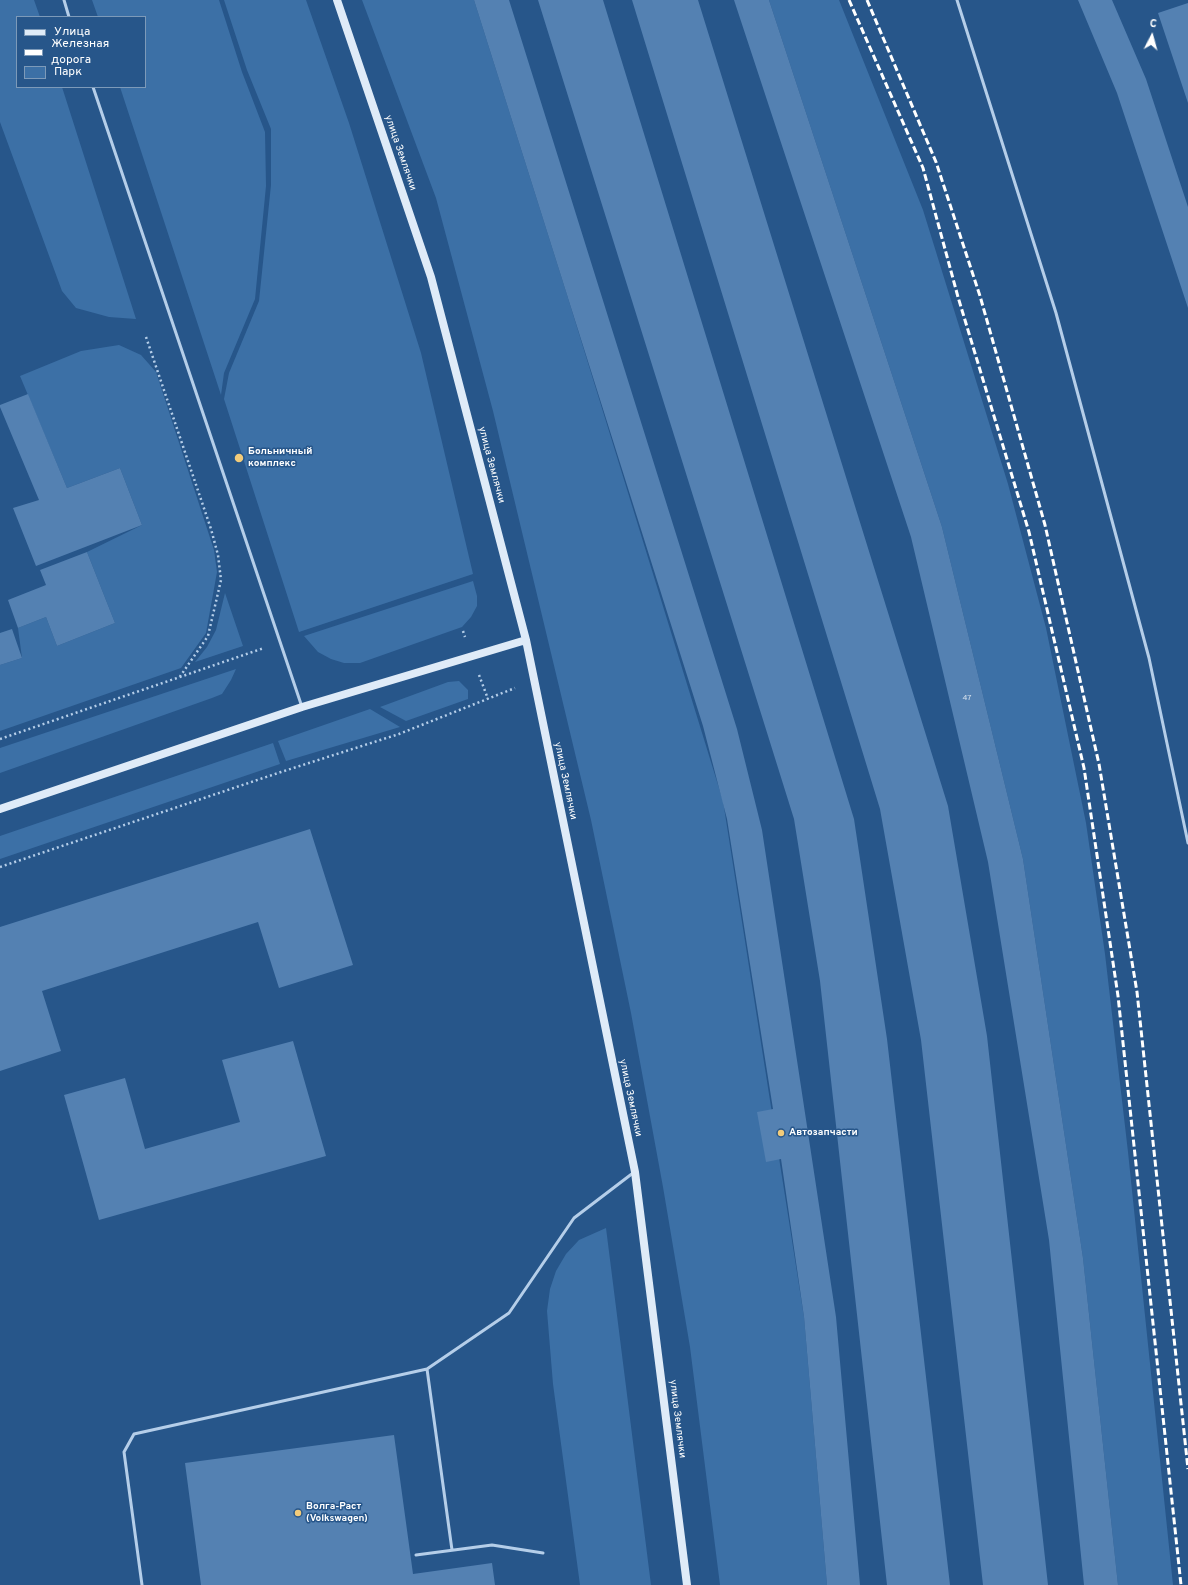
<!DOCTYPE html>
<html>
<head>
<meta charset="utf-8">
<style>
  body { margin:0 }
  #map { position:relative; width:1188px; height:1585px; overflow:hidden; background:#27568a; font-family:Overpass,sans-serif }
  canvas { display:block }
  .legend { position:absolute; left:16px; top:16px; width:130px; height:72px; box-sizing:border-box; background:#27568a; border:1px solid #7d9ab9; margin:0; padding:5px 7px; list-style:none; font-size:12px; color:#fff }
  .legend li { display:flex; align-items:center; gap:8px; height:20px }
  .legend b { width:20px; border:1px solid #7d9ab9 }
  .north { position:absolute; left:1132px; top:16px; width:40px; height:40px; -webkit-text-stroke:3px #27568a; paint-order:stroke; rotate:6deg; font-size:11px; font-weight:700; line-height:16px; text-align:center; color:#fff }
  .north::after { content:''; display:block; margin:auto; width:14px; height:18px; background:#fff; clip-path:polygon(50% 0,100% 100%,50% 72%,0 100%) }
</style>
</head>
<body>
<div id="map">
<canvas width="1188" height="1585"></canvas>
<ul class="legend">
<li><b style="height:5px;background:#dfebf8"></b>Улица</li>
<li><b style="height:5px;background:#fff"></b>Железная дорога</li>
<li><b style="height:11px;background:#3c70a6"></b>Парк</li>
</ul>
<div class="north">С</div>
</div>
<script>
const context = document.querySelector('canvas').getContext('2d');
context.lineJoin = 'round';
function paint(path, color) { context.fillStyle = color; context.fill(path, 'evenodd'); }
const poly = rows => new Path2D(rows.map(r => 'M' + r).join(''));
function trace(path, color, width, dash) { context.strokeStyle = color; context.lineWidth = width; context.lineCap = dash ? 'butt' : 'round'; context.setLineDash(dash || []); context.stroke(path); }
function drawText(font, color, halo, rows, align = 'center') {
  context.font = font + ' Overpass,sans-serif'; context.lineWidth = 3; context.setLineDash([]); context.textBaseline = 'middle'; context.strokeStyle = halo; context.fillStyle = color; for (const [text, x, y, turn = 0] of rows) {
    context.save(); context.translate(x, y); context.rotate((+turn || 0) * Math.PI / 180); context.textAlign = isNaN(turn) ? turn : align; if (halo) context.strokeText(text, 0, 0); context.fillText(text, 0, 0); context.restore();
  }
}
paint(poly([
  [0,0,34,0,40,17,17,17,17,87,62,87,136,319,109,317,76,308,62,291,0,122],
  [92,0,219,0,242,72,265,132,266,186,255,299,224,373,221,395,120,87,145,87,145,17,98,17],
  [224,0,306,0,349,123,421,353,473,574,299,632,224,399,229,373,259,301,271,185,271,129,247,70],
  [362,0,474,0,568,298,723,801,804,1317,827,1585,720,1585,690,1347,663,1187,631,1013,591,820,493,411,436,198],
  [769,0,839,0,923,210,1008,484,1046,628,1086,823,1105,954,1128,1152,1173,1585,1118,1585,1083,1258,1023,859,942,527],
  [119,345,141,355,156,372,214,550,217,572,206,633,181,668,0,731,0,665,22,658,18,628,46,617,57,646,115,623,87,552,142,525,120,468,67,488,20,376,81,351],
  [473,581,477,596,477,606,471,617,462,627,360,663,344,663,331,659,318,652,304,636],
  [225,593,243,646,195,662,207,647,216,630],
  [236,669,231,680,222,694,212,698,0,773,0,748],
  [459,681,468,690,468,699,406,721,380,707,448,682],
  [370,709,400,727,286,761,278,741],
  [273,743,280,764,0,859,0,836],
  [606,1228,651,1585,580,1585,553,1384,547,1311,550,1289,556,1271,566,1254,579,1240]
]), '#3c70a6');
paint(poly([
  [474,0,509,0,737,729,762,830,836,1317,860,1585,827,1585,804,1317,781,1159,766,1162,757,1112,773,1109,727,819,703,726],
  [538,0,603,0,854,819,887,1039,950,1585,887,1585,820,981,794,819],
  [632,0,698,0,948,806,987,1036,1048,1585,983,1585,921,1040,880,809],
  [734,0,769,0,942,527,1023,859,1083,1258,1118,1585,1084,1585,1049,1240,988,862,911,537],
  [1078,0,1112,0,1146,79,1188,207,1188,308,1117,93],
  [1188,3,1188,103,1158,13],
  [28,394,67,488,120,468,142,525,36,566,13,508,39,500,0,407,0,405],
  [87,552,115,623,57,646,46,617,18,628,8,600,46,585,40,570],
  [12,629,22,658,0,665,0,633],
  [310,829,353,965,279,988,258,922,42,991,61,1051,0,1071,0,927],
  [293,1041,326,1156,99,1220,64,1095,125,1078,145,1149,240,1122,222,1060],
  [394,1435,413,1574,492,1563,495,1585,201,1585,185,1463]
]), '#5481b2');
trace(poly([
  [146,337,211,529,218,555,221,580,208,636,179,678],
  [463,631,465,637],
  [479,675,488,699],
  [0,739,264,648],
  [0,867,281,772,399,734,515,688]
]), '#b5cee9', 2.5, [2, 3]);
trace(poly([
  [64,0,69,17],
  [957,0,1056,313,1149,658,1188,843],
  [93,87,302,707],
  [427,1369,452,1550],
  [416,1555,492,1545,543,1553],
  [142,1585,124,1452,134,1434,427,1369,509,1313,574,1218,633,1173]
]), '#b5cee9', 3);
trace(poly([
  [337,0,431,277,526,640,635,1172,687,1585],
  [0,809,302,707,526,640]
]), '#dfebf8', 8);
trace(poly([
  [849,0,923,168,958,297,1029,532,1084,768,1118,996,1181,1585],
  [867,0,936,162,980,296,1045,525,1099,764,1137,992,1188,1469]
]), '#fff', 3, [7, 3]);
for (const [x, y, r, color] of [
  [239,458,5,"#f2cb7a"],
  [781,1133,4,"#f2cb7a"],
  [298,1513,4,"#f2cb7a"]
]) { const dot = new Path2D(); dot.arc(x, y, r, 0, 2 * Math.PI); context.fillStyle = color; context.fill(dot); trace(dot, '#27568a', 1.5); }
drawText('8px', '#d4e0ec', null, [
  ["47",967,698]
]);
drawText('10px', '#fff', '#27568a', [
  ["улица Землячки",400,153,71],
  ["улица Землячки",491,465,75],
  ["улица Землячки",565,781,78],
  ["улица Землячки",630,1098,78],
  ["улица Землячки",677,1419,83]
]);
drawText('bold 10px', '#fff', '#27568a', [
  ["Больничный",248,452],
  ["комплекс",248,464],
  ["Автозапчасти",789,1133],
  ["Волга-Раст",306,1507],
  ["(Volkswagen)",306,1519]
], 'left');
</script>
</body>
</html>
